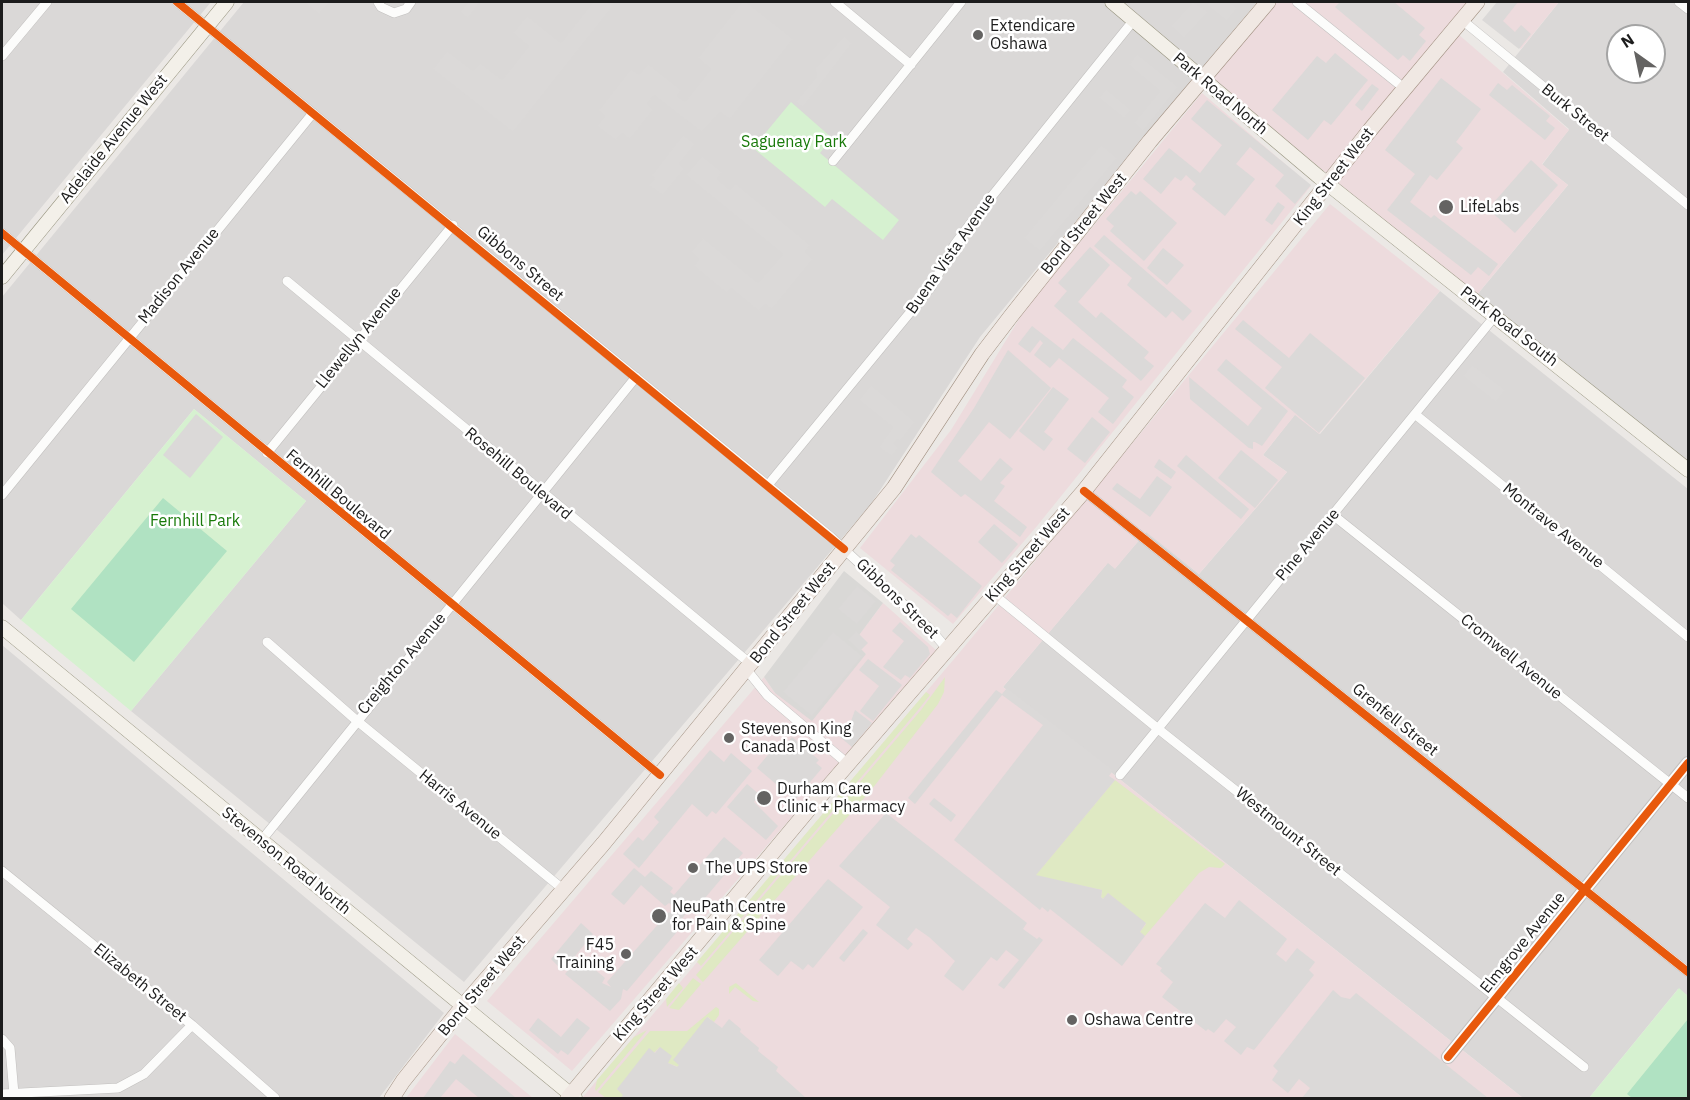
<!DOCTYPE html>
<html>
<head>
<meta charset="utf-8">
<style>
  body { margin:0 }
  #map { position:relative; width:1690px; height:1100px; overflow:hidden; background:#ebe8e5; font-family:"IBM Plex Sans",sans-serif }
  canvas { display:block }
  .frame { position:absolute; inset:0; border:3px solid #1c1c1c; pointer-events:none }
  .north { position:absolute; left:1606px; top:24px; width:60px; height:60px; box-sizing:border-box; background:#fff; border:2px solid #a4a4a4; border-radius:50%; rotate:327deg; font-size:16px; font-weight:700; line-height:24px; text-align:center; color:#1c1c1c }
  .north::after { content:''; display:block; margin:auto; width:21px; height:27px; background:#646362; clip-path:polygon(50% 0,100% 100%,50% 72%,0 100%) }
</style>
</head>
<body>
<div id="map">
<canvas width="1690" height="1100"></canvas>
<div class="frame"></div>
<div class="north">N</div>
</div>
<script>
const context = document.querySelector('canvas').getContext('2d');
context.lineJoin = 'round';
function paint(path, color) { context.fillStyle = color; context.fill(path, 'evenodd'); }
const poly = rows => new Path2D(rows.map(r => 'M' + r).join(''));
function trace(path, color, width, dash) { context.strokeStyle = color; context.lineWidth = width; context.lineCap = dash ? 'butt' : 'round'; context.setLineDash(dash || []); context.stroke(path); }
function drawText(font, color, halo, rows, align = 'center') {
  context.font = font + ' "IBM Plex Sans",sans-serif'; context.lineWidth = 5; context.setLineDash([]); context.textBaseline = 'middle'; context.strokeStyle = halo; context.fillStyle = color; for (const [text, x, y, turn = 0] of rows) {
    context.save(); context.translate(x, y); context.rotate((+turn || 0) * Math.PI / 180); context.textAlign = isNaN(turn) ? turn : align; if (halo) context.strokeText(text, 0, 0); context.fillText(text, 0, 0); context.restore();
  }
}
paint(poly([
  [2,2,211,2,2,255],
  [244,2,1257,2,980,337,871,504,464,982,131,711,306,501,194,409,21,620,2,603,2,297],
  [1559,2,1688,2,1688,461,1476,296,1568,185,1542,165,1569,129,1503,72],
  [1618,36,1654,36,1654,72,1618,72],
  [1440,291,1688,489,1688,996,1678,989,1589,1098,1523,1098,1003,687,1108,562,1115,568,1147,531,1199,574,1287,472,1263,455,1295,414,1320,434],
  [2,645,444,1013,379,1098,2,1098]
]), '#dad8d7');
paint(poly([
  [1277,2,1475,2,1458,34,1569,130,1542,164,1568,185,1476,296,1209,77],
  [1498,2,1559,2,1521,49,1483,20],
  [1202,93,1311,186,1037,526,953,624,860,548,951,430,1024,311],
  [1330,204,1440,291,1319,434,1295,415,1263,455,1287,472,1199,574,1146,532,1115,569,1108,563,1003,687,1523,1098,582,1098,960,652],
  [883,603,936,650,572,1071,487,1001,764,677,775,693,866,654,853,643],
  [455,1034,533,1098,406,1098]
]), '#eddbdd');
paint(poly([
  [844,571,883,603,854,642,866,654,812,721,775,693,764,677]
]), '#d9d8d6');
paint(poly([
  [945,677,944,692,938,704,872,789,703,982,696,975,921,710],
  [926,692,930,695,918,710,701,966,697,962],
  [1115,780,1225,864,1221,868,1209,867,1199,873,1145,936,1140,932,1146,924,1108,893,1103,899,1101,897,1102,890,1035,876],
  [693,978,701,984,679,1010,669,1008],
  [679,983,683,988,667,1007,666,999],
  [736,983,737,984,759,1002,753,1001,735,987,729,994,729,987],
  [716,1007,719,1009,719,1015,714,1022,708,1017,678,1067,668,1063,660,1047,617,1089,624,1095,621,1098,606,1098,598,1092,650,1031,687,1031],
  [647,1030,596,1091,595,1089,597,1080,634,1037]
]), '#dfe9c3');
paint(poly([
  [791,102,832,138,820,153,899,220,883,240,832,199,825,207,753,148],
  [194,409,306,501,131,711,21,620],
  [1679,988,1688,996,1688,1098,1589,1098]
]), '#d6f1d0');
paint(poly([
  [163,498,227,551,134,662,71,609],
  [1688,1019,1688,1098,1632,1098,1627,1094]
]), '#b0e2c2');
paint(poly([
  [304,2,330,2,319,14],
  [468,2,480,2,468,18,460,12],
  [593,2,607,2,613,6,513,132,433,69,447,51,473,71,480,63,502,80,529,46,513,33,527,16,561,43],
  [742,2,746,2,793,39,730,119,720,112,702,132,654,95,647,104,653,110,630,139,622,133,616,140,597,126,605,116,599,110,631,69,639,75,648,64,681,90,677,96,685,102,711,69,698,58],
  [1193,2,1208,12,1184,38,1171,26],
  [1210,2,1229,2,1237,8,1227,21,1207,5],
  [1340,2,1394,2,1425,28,1419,35,1426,41,1410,61,1403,55,1398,60,1335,7],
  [1497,2,1518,2,1503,21,1515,32,1521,25,1531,34,1519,49,1482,20],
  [844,36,852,43,803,107,796,102,817,76,816,68],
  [1335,53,1368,80,1331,125,1324,120,1308,140,1272,110,1317,56,1326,63],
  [1137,54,1178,87,1143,131,1134,123,1160,91,1129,65],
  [1441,78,1481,109,1456,142,1463,148,1437,180,1430,175,1410,202,1431,218,1434,215,1498,264,1489,276,1478,267,1471,275,1387,210,1415,174,1385,150],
  [1498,83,1507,90,1512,85,1550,116,1546,121,1555,128,1545,140,1489,95],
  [1372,84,1379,89,1362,111,1355,105],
  [1106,89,1131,110,1124,118,1099,98],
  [1207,100,1311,185,1295,204,1275,186,1284,175,1250,147,1236,164,1255,179,1225,216,1192,189,1196,184,1186,175,1181,181,1175,177,1161,194,1143,179,1169,148,1200,173,1222,145,1191,119],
  [683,135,695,144,679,164,684,169,663,195,649,185,655,178,652,175],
  [1101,145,1117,158,1040,251,1024,238],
  [702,156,722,172,717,179,730,190,736,184,810,245,805,252,813,259,772,309,765,304,759,311,731,288,727,293,694,266,699,259,691,252,703,238,758,283,783,254,686,175],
  [1531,160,1558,185,1515,233,1488,209],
  [1131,191,1136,195,1140,191,1177,223,1144,261,1110,231,1114,226,1106,219],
  [1278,202,1285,207,1272,225,1265,220],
  [1104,235,1192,311,1183,321,1172,311,1166,318,1127,285,1132,278,1094,246],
  [1090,247,1110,265,1078,302,1096,318,1101,312,1149,352,1144,358,1154,366,1141,381,1054,306,1067,291,1058,283],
  [1163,248,1184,265,1167,285,1147,268],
  [1243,320,1289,358,1310,333,1365,378,1319,433,1265,388,1282,367,1235,329],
  [1032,326,1063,350,1073,338,1127,380,1122,387,1134,397,1113,424,1098,412,1109,398,1059,358,1050,368,1034,355,1043,343,1040,340,1030,353,1018,344],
  [1008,350,1051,388,1010,439,989,422,958,461,981,481,1000,458,1013,469,1000,483,1005,486,994,501,1027,527,1020,537,965,494,961,497,931,472,974,408],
  [1226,359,1288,411,1262,446,1255,442,1253,442,1253,449,1249,448,1190,399,1189,377,1248,426,1262,408,1217,370],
  [1472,365,1505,390,1496,402,1463,376],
  [871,385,915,422,900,441,897,439,893,443,898,448,892,456,879,447,893,427,859,400],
  [1053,387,1069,399,1044,432,1053,439,1044,451,1019,431],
  [196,414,223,437,190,478,163,455],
  [1092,417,1110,432,1085,463,1067,449],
  [1241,450,1278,480,1255,508,1218,478],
  [1186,455,1249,509,1241,519,1177,466],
  [1159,459,1176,472,1171,479,1154,467],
  [1157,476,1172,487,1150,517,1112,489,1117,483,1140,499],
  [994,524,1018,544,1002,563,978,542],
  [911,534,916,538,919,535,982,586,957,618,951,613,948,616,891,570,895,565,890,561],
  [857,586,876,601,857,624,838,609],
  [900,622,928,647,930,654,910,678,905,675,901,680,883,667,904,641,892,631],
  [856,631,868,643,860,651,848,640],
  [833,632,862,656,812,716,783,692],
  [868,659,902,685,873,721,860,711,879,686,859,670],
  [1007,688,1113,770,1109,776,1115,780,1036,875,1102,890,1101,897,1103,899,1108,893,1146,923,1140,932,1145,936,1122,966,1050,909,1048,912,1042,907,1040,910,954,840,1043,725,1002,695,915,804,908,798,996,690,1002,694],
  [855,710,872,723,852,747,834,732,850,724],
  [792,737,819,760,816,763,822,768,795,800,757,768,777,744,783,748],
  [710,750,724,762,731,753,752,771,716,814,712,811,707,817,692,804,639,868,623,854,638,837,643,841,659,822,654,817],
  [747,784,760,795,754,802,778,826,766,840,727,807],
  [934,798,956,815,951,822,929,804],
  [886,813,1027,923,1023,929,1037,939,1039,937,1043,940,1004,989,998,985,1019,960,1006,950,997,961,991,957,963,991,944,976,955,961,929,937,916,928,907,939,913,944,908,950,876,925,890,907,839,866],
  [724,837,743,853,694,911,690,908,678,924,681,927,627,991,623,989,621,999,610,1011,565,974,575,962,582,968,587,963,605,978,602,983,611,987,607,982,669,912,673,914,677,909,669,903,665,906,641,885,624,905,611,894,634,868,645,877,651,871,673,888,670,892,674,895],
  [828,879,863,907,813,968,808,964,803,970,791,961,778,976,759,960],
  [1239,900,1287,939,1276,954,1286,962,1297,948,1315,962,1309,970,1314,975,1254,1050,1247,1047,1241,1055,1224,1041,1236,1027,1226,1019,1214,1033,1208,1029,1206,1031,1162,997,1173,982,1160,971,1162,968,1156,964,1205,903,1225,918],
  [581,923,593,934,563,971,551,959],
  [863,929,868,933,844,962,839,958],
  [1333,990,1341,997,1350,999,1356,993,1488,1098,1302,1098,1310,1088,1299,1079,1288,1093,1272,1080,1278,1071,1273,1066],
  [707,1017,722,1028,729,1019,741,1029,740,1032,759,1048,758,1051,778,1067,776,1071,806,1098,621,1098,623,1095,617,1089,649,1048,655,1053,660,1047,672,1056,668,1063,677,1067,679,1065,673,1060],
  [538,1018,561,1037,577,1018,590,1028,568,1055,561,1050,558,1054,529,1030],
  [463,1054,516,1098,479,1098,456,1079,440,1098,423,1098,450,1061,455,1064]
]), '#dbd9d8');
const minor = poly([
  [177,2,831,537,930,629,948,650],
  [378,2,381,7,394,13,406,9,411,2],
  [835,2,911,65],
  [1297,2,1405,89],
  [1679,2,1688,9],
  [1462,20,1688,205],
  [2,56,47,2],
  [833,161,961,2],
  [2,233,660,775],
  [287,281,752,665],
  [1416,415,1688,637],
  [267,453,453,225],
  [768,485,931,287,955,244,980,211,1133,21],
  [1084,491,1688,972],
  [2,495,313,113],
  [1333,515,1688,798],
  [993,594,1157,728,1584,1067],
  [267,642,356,720,564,890],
  [747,670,767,695,848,764],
  [1120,775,1495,316],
  [261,841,636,377],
  [2,871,192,1025,275,1098],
  [2,1039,10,1048,14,1094],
  [2,1094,118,1088,144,1074,192,1025]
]);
const tertiary = poly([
  [1448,1057,1688,763]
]);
const secondary = poly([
  [1112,2,1319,177,1688,470],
  [2,277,227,2],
  [2,627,575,1098]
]);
const primary = poly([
  [392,1098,403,1081,463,1006,603,844,894,488,982,354,1011,316,1150,141,1268,2],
  [568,1098,809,809,1084,491,1370,130,1477,2]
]);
trace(minor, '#c2c0bf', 10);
trace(tertiary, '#c2c0bf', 14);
trace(secondary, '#95927d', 15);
trace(primary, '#a19081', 16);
trace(minor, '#fcfcfb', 9);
trace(tertiary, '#fcfcfb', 12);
trace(secondary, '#f3f0e9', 14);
trace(primary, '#f0e8e3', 15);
trace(poly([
  [177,2,844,549],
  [2,233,660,775],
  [1084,491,1688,972],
  [1448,1057,1688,763]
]), '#e8590c', 8);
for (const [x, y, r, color] of [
  [978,35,6,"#646362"],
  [1446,207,8,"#646362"],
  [729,738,6,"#646362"],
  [764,798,8,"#646362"],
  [693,868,6,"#646362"],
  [659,916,8,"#646362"],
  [626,954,6,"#646362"],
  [1072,1020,6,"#646362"]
]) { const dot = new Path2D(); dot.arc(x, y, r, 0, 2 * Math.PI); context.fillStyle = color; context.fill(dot); trace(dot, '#fff', 2); }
drawText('16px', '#1c1c1c', '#fff', [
  ["Extendicare",990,26],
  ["Oshawa",990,44],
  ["LifeLabs",1460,207],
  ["Stevenson King",741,729],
  ["Canada Post",741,747],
  ["Durham Care",777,789],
  ["Clinic + Pharmacy",777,807],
  ["The UPS Store",705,868],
  ["NeuPath Centre",672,907],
  ["for Pain & Spine",672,925],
  ["F45",614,945,"right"],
  ["Training",614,963,"right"],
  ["Oshawa Centre",1084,1020]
], 'left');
drawText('16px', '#1c1c1c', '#fff', [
  ["Park Road North",1220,94,40],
  ["Burk Street",1575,113,39],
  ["Adelaide Avenue West",114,139,-51],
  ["King Street West",1334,177,-52],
  ["Bond Street West",1084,224,-51],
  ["Buena Vista Avenue",951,254,-55],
  ["Gibbons Street",520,264,40],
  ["Madison Avenue",179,276,-51],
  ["Park Road South",1509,327,38],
  ["Llewellyn Avenue",359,338,-51],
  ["Rosehill Boulevard",518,474,40],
  ["Fernhill Boulevard",338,495,40],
  ["Montrave Avenue",1553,526,39],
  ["Pine Avenue",1308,545,-50],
  ["King Street West",1028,555,-49],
  ["Gibbons Street",897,599,44],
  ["Bond Street West",793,613,-51],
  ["Cromwell Avenue",1511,657,39],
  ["Creighton Avenue",402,664,-50],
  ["Grenfell Street",1395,720,39],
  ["Harris Avenue",460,805,39],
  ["Westmount Street",1288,832,39],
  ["Stevenson Road North",286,861,39],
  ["Elmgrove Avenue",1523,943,-51],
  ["Elizabeth Street",140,983,39],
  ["Bond Street West",482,986,-50],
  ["King Street West",656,994,-49]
]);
drawText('16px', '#197a0a', '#fff', [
  ["Saguenay Park",794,142],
  ["Fernhill Park",195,521]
]);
</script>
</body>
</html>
